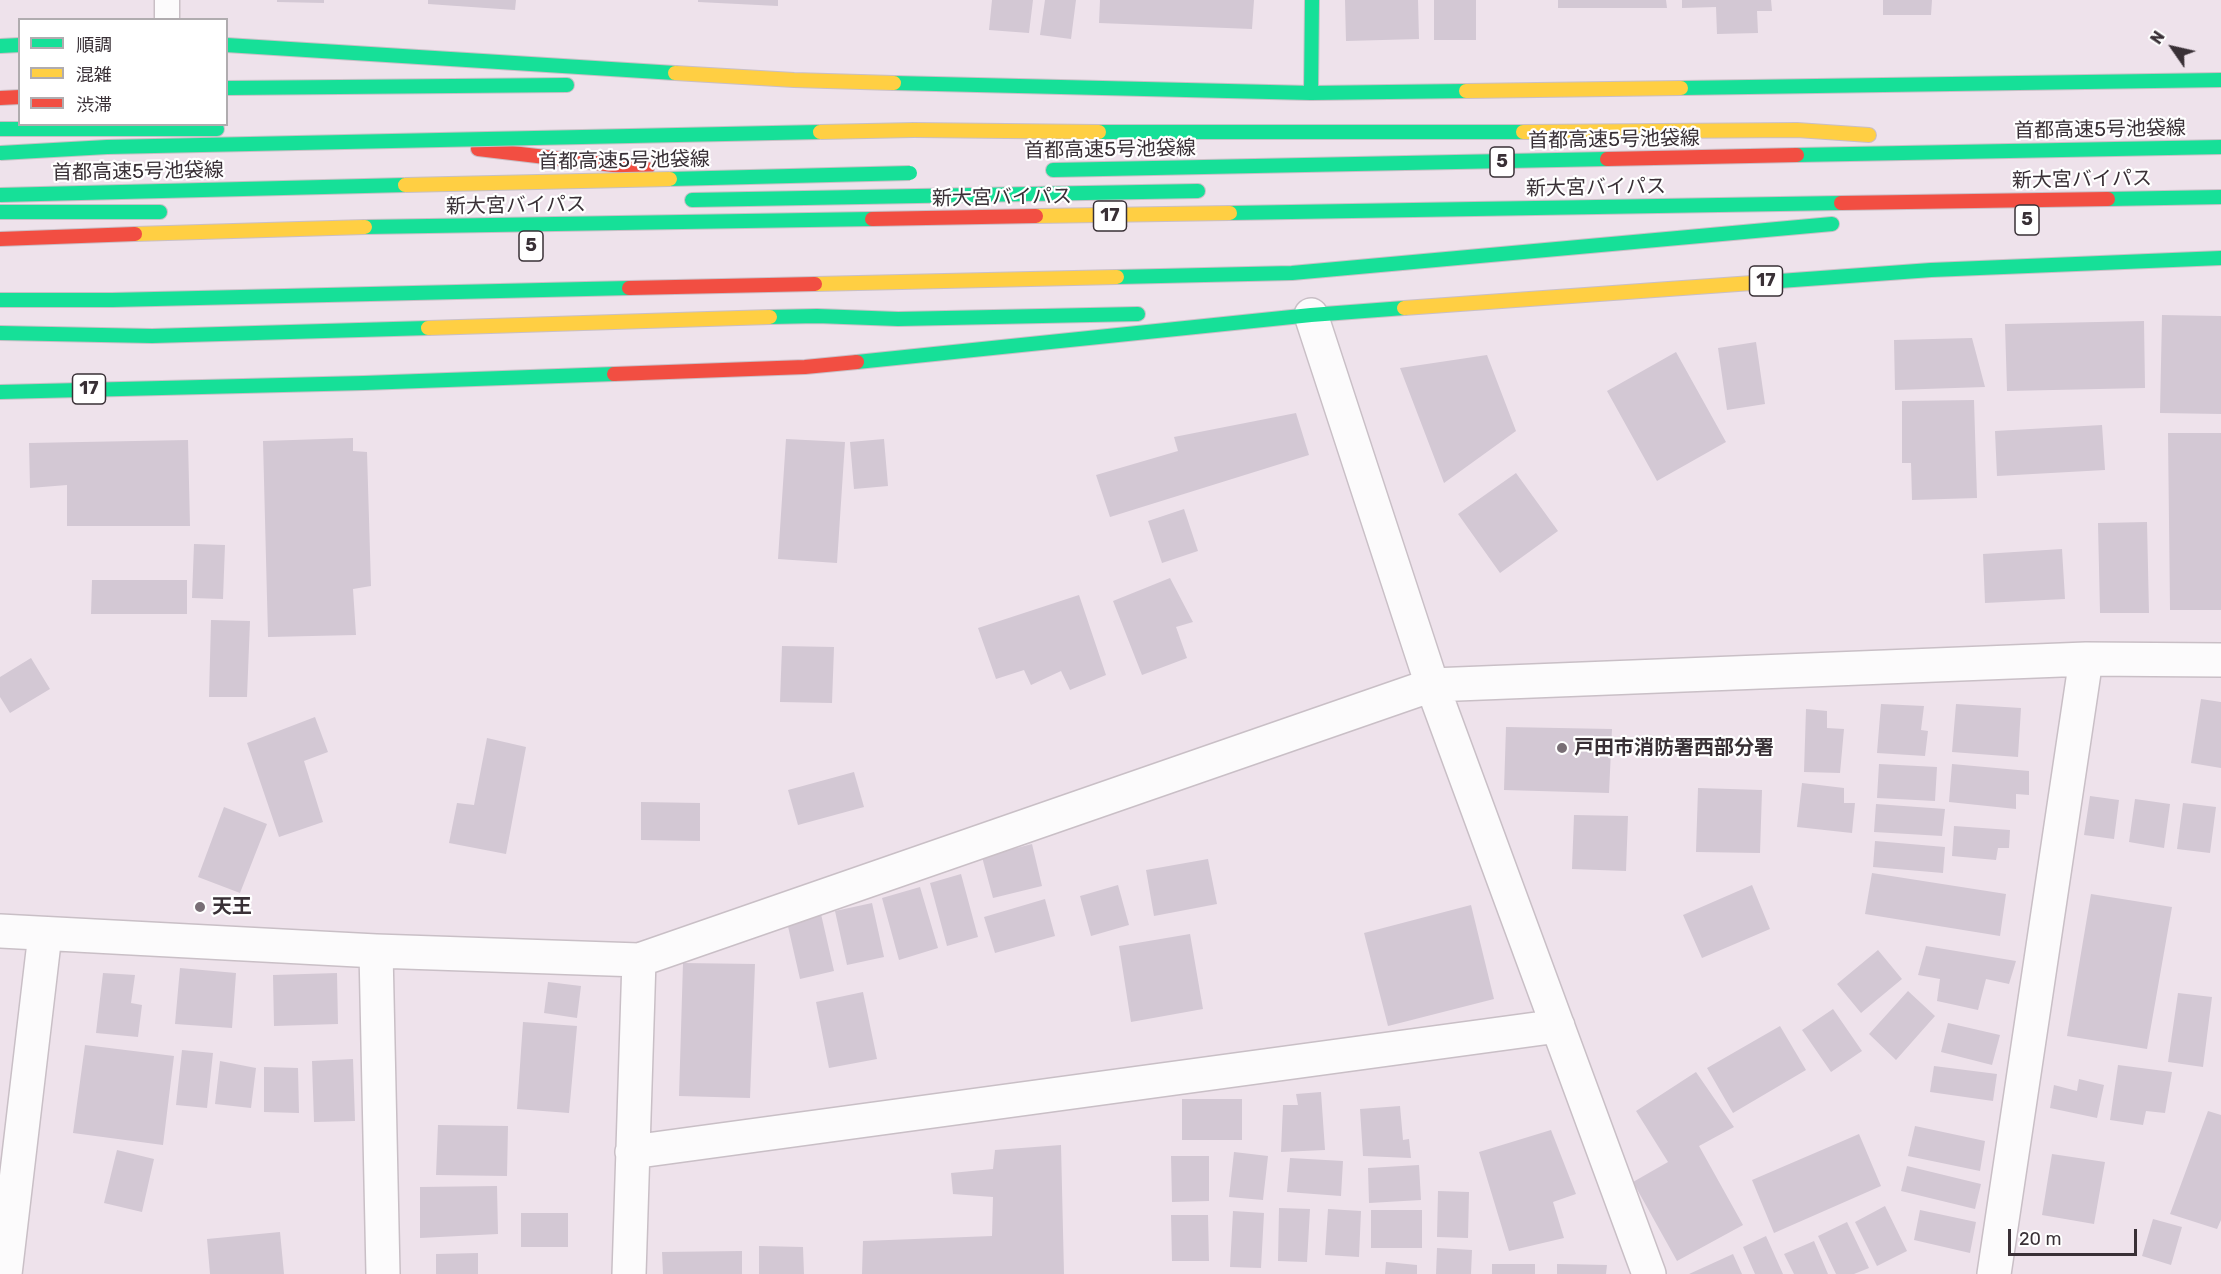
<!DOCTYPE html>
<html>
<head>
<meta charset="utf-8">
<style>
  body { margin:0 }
  #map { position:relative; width:2221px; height:1274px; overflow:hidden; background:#eee2eb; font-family:Rubik,"Noto Sans JP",sans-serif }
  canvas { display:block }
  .legend { position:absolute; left:18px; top:18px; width:210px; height:108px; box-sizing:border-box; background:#fff; border:2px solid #b0acaf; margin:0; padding:8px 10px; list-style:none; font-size:18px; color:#393036 }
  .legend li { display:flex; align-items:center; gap:12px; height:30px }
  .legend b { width:30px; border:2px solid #b0acaf }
  .north { position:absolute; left:2143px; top:18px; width:60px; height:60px; -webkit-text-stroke:4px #fff; paint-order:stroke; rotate:304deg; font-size:16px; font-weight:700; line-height:24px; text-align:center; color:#393036 }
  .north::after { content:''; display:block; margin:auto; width:21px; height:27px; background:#393036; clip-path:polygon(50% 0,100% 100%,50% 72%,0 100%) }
  .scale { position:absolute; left:2008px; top:1229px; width:129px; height:27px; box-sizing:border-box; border:3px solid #393036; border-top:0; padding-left:8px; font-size:18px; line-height:21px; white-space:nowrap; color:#393036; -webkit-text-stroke:4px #fff; paint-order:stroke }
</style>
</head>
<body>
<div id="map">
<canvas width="2221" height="1274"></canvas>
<ul class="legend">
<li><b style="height:8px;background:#16e098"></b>順調</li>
<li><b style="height:8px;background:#ffcf43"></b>混雑</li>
<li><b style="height:8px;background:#f24e42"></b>渋滞</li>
</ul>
<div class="north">N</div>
<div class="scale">20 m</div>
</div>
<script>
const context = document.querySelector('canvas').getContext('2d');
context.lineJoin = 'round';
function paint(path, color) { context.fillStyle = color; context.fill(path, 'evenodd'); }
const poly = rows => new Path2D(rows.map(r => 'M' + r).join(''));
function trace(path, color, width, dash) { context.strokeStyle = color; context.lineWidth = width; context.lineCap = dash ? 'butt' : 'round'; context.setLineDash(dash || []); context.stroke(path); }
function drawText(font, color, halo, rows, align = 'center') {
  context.font = font + ' Rubik,"Noto Sans JP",sans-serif'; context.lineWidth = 4.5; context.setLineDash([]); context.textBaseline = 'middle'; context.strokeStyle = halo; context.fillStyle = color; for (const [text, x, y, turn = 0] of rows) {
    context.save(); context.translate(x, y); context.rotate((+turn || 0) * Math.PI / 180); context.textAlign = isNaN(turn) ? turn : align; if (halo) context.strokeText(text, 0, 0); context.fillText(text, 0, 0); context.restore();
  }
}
paint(poly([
  [277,0,324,0,324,3,277,2],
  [428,0,516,0,515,10,428,4],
  [698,0,778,0,778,6,698,2],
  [992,0,1033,0,1029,33,989,30],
  [1045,0,1076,0,1071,39,1040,35],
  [1100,0,1254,0,1252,29,1099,23],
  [1345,0,1418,0,1419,39,1346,41],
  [1434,0,1476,0,1476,40,1434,40],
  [1558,0,1666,0,1667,8,1558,8],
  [1682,0,1771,0,1772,11,1757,11,1758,33,1717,34,1716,7,1682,8],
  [1883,0,1932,0,1931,15,1883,15],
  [2162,315,2221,316,2221,414,2160,413],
  [2144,321,2145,388,2007,391,2005,324],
  [1972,338,1985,387,1895,390,1894,340],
  [1756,342,1765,404,1727,410,1718,348],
  [1676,352,1726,442,1657,481,1607,391],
  [1487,355,1516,431,1444,483,1400,368],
  [1974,400,1977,498,1912,500,1911,463,1902,463,1902,401],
  [1296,413,1309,455,1110,517,1096,475,1178,451,1174,437],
  [2102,425,2105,470,1997,476,1995,431],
  [2168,433,2221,433,2221,610,2170,610],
  [353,438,353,451,367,452,371,586,353,589,356,635,268,637,263,441],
  [786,439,845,442,837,563,778,559],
  [884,439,888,486,854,489,850,442],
  [188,440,190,526,67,526,67,485,30,488,29,443],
  [1516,473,1558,531,1500,573,1458,514],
  [1184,509,1198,551,1162,563,1148,521],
  [2147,522,2149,613,2100,613,2098,523],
  [194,544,225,545,223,599,192,598],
  [2062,549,2065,599,1985,603,1983,554],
  [1170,578,1193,622,1176,627,1187,658,1142,675,1113,601],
  [92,580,187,580,187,614,91,614],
  [1079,595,1106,675,1070,690,1061,671,1031,685,1024,670,996,679,978,628],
  [211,620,250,621,247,697,209,697],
  [782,646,834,647,832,703,780,702],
  [31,658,50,689,10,713,0,697,0,677],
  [2201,699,2221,702,2221,768,2191,763],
  [1881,704,1924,706,1921,730,1928,731,1925,756,1877,753],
  [1956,704,2021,708,2018,757,1952,752],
  [1806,709,1827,711,1827,728,1844,729,1840,773,1804,772],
  [315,717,328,752,304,761,323,822,279,837,247,743],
  [1506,727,1612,729,1609,793,1504,790],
  [487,738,526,747,506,854,449,843,457,803,474,805],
  [1879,764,1937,767,1935,801,1877,798],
  [1952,764,2029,771,2029,795,2016,794,2016,809,1949,802],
  [854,772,864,807,798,825,788,790],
  [1802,783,1844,788,1844,803,1855,803,1852,833,1797,827],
  [1698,788,1762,790,1760,853,1696,852],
  [2090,796,2119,800,2114,839,2084,835],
  [2135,799,2170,804,2164,848,2129,842],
  [641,802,700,803,700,841,641,840],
  [2183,803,2216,807,2210,853,2177,849],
  [1876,804,1945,809,1942,836,1874,832],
  [224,807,267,824,240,893,198,877],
  [1574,815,1628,816,1626,871,1572,869],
  [1954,826,2010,830,2009,848,1998,848,1996,860,1952,856],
  [1875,841,1945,847,1943,873,1873,867],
  [1032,844,1042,886,993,898,982,857],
  [1208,859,1217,904,1154,916,1146,870],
  [1872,873,2006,894,2000,936,1865,914],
  [961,874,978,937,947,946,930,883],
  [1118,885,1129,925,1091,936,1080,896],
  [1752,885,1770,929,1702,958,1683,915],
  [920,887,938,948,899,960,882,898],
  [2091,894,2172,907,2147,1049,2067,1036],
  [1045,899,1055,936,995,953,984,917],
  [872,903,884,957,847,965,835,911],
  [1471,905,1494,999,1388,1026,1364,933],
  [821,914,834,971,800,979,787,922],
  [1190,934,1203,1009,1131,1022,1119,946],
  [1926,946,2016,961,2009,984,1986,979,1978,1010,1937,1001,1940,979,1918,975],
  [1878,950,1902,979,1861,1013,1837,984],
  [683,963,755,964,750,1098,679,1096],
  [180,968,236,973,232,1028,175,1024],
  [103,973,135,975,131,1003,142,1005,138,1037,96,1033],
  [337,973,338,1024,274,1026,273,975],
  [548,982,581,986,577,1018,544,1013],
  [1908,991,1935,1016,1896,1060,1869,1034],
  [863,992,877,1059,829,1068,816,1002],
  [2178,993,2212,997,2203,1067,2168,1062],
  [1833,1009,1862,1051,1831,1072,1802,1030],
  [523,1022,577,1026,569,1113,517,1109],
  [1948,1023,2000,1035,1992,1065,1941,1052],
  [1780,1026,1806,1070,1733,1113,1707,1068],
  [85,1045,174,1056,163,1145,73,1133],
  [182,1050,213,1053,207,1108,176,1105],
  [353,1059,355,1121,314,1122,312,1061],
  [220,1061,256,1068,251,1108,215,1104],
  [2118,1065,2172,1072,2165,1113,2146,1111,2143,1125,2110,1120],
  [1934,1066,1997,1074,1993,1101,1930,1092],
  [264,1067,298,1068,299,1113,264,1112],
  [1696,1072,1734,1127,1699,1146,1743,1225,1677,1261,1633,1182,1668,1162,1636,1111],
  [2079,1079,2104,1085,2097,1118,2050,1108,2054,1085,2077,1091],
  [1321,1092,1325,1150,1281,1152,1283,1105,1298,1105,1296,1094],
  [1182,1099,1242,1099,1242,1140,1182,1140],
  [1400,1106,1403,1140,1409,1139,1411,1158,1363,1156,1360,1109],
  [2208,1111,2221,1115,2221,1220,2217,1229,2170,1214],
  [438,1125,508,1126,507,1176,436,1175],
  [1915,1126,1985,1141,1980,1171,1908,1156],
  [1551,1130,1576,1194,1553,1202,1564,1238,1509,1251,1479,1152],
  [1859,1134,1881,1186,1774,1233,1752,1180],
  [1061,1145,1064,1274,862,1274,863,1241,992,1236,993,1197,953,1194,951,1173,993,1169,995,1150],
  [117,1150,154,1159,142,1212,104,1203],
  [1234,1152,1268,1156,1263,1200,1229,1197],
  [2052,1154,2105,1162,2094,1224,2042,1215],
  [1171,1156,1209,1156,1209,1201,1172,1202],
  [1290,1158,1343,1161,1341,1196,1287,1192],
  [1419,1165,1421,1200,1369,1203,1368,1168],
  [1907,1166,1981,1184,1975,1209,1901,1191],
  [497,1186,498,1234,420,1238,420,1187],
  [1438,1191,1469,1192,1468,1238,1437,1237],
  [1885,1206,1907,1251,1877,1266,1855,1222],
  [1279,1208,1310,1209,1307,1262,1278,1261],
  [1328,1209,1361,1211,1359,1257,1325,1255],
  [1371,1210,1422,1210,1422,1248,1371,1248],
  [1920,1210,1976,1222,1970,1253,1914,1240],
  [1233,1211,1264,1213,1261,1268,1230,1267],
  [521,1213,568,1213,568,1247,521,1247],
  [1171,1215,1208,1215,1209,1261,1172,1261],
  [2153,1219,2182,1227,2171,1265,2142,1256],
  [1847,1222,1869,1268,1854,1274,1836,1274,1818,1236],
  [280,1232,284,1274,210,1274,207,1239],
  [1766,1236,1783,1274,1755,1274,1743,1247],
  [1814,1241,1828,1274,1794,1274,1784,1254],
  [759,1246,803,1247,804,1274,759,1274],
  [1437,1248,1472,1250,1471,1274,1436,1274],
  [742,1251,742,1274,663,1274,662,1252],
  [478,1253,478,1274,436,1274,436,1254],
  [1733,1254,1742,1274,1689,1274],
  [1386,1262,1417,1265,1417,1274,1385,1274],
  [1492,1264,1535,1264,1535,1274,1492,1274],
  [1557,1264,1607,1265,1606,1274,1557,1274]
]), '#d3c8d4');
const lane = poly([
  [167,20,167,0]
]);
const street = poly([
  [1311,315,1432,685,1649,1274],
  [0,931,376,951,639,960,1432,685,2086,659,2221,660],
  [376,951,383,1274],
  [632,1152,1558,1026],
  [5,1274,45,934],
  [629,1274,639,960],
  [1994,1274,2086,659]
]);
const fast = poly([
  [226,45,675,73],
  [0,46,20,45],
  [894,83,1311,93,1466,91],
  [226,88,567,85],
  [1681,88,2221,80],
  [1311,93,1312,0],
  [0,129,217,129],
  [1099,132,1523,132],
  [1797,155,2221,147],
  [1053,170,1607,159],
  [2108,199,2221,197],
  [692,200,1198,191],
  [0,212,160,212],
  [1230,213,1841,203],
  [365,227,872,219],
  [1117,277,1292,273,1832,224],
  [1766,282,1931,270,2221,258],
  [0,300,112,300,629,288],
  [770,317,817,316,898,319,1138,314],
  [0,333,152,336,428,328],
  [857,362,1311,315,1404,308],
  [0,392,364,383,614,374]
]);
const slow = poly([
  [675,73,794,80,894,83],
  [1466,91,1681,88],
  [914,130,1099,132],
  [1523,132,1797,130,1869,135],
  [1036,216,1230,213],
  [135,234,365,227],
  [815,284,1117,277],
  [1404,308,1766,282],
  [428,328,770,317]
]);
const jam = poly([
  [0,98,20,97],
  [478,149,647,169],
  [1607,159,1797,155],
  [1841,203,2108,199],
  [872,219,1036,216],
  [0,239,135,234],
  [629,288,815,284],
  [614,374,805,367,857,362]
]);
trace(lane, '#c9bfc6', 27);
trace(street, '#c9bfc6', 36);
trace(fast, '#c9bfc6', 16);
trace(slow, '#c9bfc6', 16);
trace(jam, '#c9bfc6', 16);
trace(lane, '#fcfbfc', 24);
trace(street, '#fcfbfc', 33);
trace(fast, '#16e098', 14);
trace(slow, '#ffcf43', 14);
trace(jam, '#f24e42', 14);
const fastBridge = poly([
  [0,153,107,147,820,132],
  [670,179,910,173],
  [0,195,405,185]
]);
const slowBridge = poly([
  [820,132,914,130],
  [405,185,670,179]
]);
trace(fastBridge, '#c6c0c4', 16, []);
trace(slowBridge, '#c6c0c4', 16, []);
trace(fastBridge, '#16e098', 14);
trace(slowBridge, '#ffcf43', 14);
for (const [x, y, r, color] of [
  [1562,748,6,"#786e75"],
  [200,907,6,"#786e75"]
]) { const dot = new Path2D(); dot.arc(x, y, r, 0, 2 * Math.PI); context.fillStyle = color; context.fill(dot); trace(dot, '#fff', 2); }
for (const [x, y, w] of [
  [1502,162,24],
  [1110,216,33],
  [2027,220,24],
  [531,246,24],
  [1766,281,33],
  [89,389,33]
]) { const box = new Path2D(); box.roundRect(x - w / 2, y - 15, w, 30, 4.5); context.fillStyle = '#fff'; context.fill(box); trace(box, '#393036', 1.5); }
drawText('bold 18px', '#393036', null, [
  ["5",1502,162],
  ["17",1110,216],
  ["5",2027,220],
  ["5",531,246],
  ["17",1766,281],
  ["17",89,389]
]);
drawText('20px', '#393036', '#fff', [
  ["首都高速5号池袋線",2100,130,-1],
  ["首都高速5号池袋線",1614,140,-1],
  ["首都高速5号池袋線",1110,150,-1],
  ["首都高速5号池袋線",624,161,-1],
  ["首都高速5号池袋線",138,172,-1],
  ["新大宮バイパス",2082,180,-1],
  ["新大宮バイパス",1596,188,-1],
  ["新大宮バイパス",1002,198,-1],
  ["新大宮バイパス",516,206,-1]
]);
drawText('bold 20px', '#393036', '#fff', [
  ["戸田市消防署西部分署",1574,748],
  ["天王",212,907]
], 'left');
</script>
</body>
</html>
